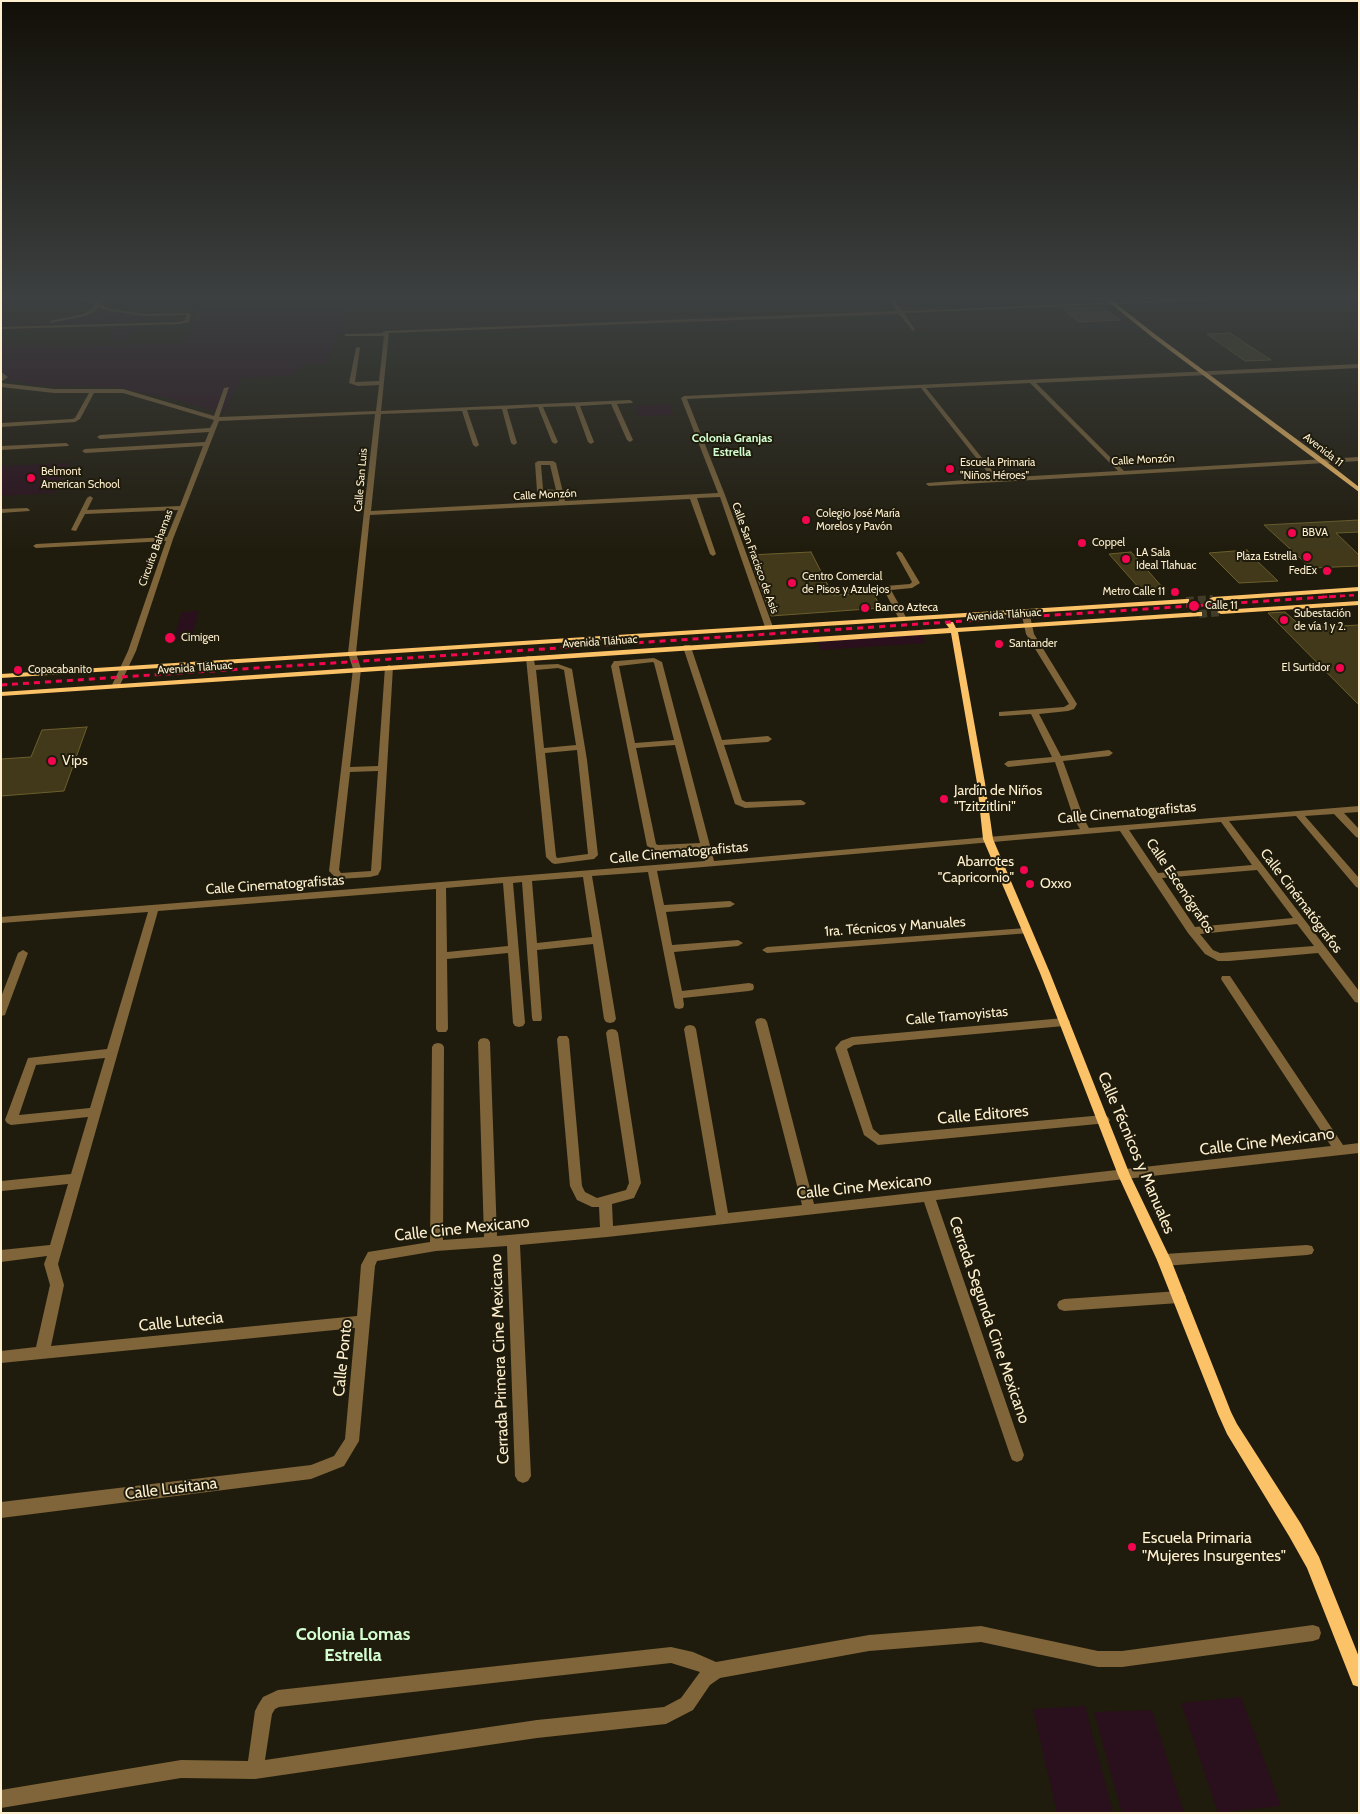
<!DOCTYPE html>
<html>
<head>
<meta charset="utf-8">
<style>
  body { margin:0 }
  #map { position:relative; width:1360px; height:1814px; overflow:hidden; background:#201c0d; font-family:Cabin,sans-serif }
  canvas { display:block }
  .frame { position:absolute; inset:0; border:2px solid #fef0ce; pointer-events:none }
</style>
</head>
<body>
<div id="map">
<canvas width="1360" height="1814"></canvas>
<div class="frame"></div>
</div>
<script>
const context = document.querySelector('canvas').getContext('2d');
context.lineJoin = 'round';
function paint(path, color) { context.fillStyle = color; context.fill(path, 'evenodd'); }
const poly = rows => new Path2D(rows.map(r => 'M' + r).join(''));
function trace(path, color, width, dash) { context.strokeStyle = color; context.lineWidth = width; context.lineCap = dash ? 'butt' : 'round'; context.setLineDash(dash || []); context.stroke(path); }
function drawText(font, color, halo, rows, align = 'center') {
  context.font = font + ' Cabin,sans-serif'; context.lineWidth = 4; context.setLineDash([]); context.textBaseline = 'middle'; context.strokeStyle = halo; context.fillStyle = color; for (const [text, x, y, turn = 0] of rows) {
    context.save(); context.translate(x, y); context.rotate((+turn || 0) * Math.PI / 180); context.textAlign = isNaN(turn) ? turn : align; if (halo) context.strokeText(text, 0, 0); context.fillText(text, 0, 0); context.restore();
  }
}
paint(poly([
  [1,299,61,299,82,302,13,304,13,301],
  [204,299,350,299,342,332,365,331,364,333,338,334,335,337,328,362,303,364,295,375,242,378,224,413,160,396,114,387,33,385,4,379,4,375,1,374,1,346,70,347,184,343],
  [107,312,139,315,144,319,133,322,49,324],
  [136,327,128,338,105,339,114,328],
  [669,404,673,415,638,416,635,406],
  [69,463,54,493,1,496,1,466],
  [199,611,191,639,173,641,182,612],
  [922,634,926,643,821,650,817,642],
  [1241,1697,1281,1806,1218,1813,1181,1703],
  [1085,1706,1113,1813,1057,1813,1033,1709],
  [1152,1710,1184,1813,1122,1813,1094,1712]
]), '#2a101c');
const building = poly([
  [1101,307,1120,320,1079,322,1062,308,1101,307],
  [1230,333,1271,360,1245,361,1207,334,1230,333],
  [1359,520,1359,532,1336,533,1359,555,1359,566,1311,568,1264,525,1359,520],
  [1247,550,1254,558,1278,581,1239,583,1209,553,1247,550],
  [811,552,833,595,873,593,881,608,771,616,749,555,811,552],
  [1131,552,1142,564,1163,588,1140,589,1109,554,1131,552],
  [1285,612,1303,628,1359,625,1359,705,1268,613,1285,612],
  [87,727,64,791,1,796,1,759,31,757,42,730,87,727]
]);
paint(building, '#41391a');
trace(building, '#6c5f2c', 1);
trace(poly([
  [1186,601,1213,599],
  [1199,614,1221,612]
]), '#413c2a', 8, [8, 4]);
paint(poly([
  [66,299,98,301,109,299,100,304,110,309,145,314,189,313,191,314,189,322,180,324,1,329,1,327,180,322,185,320,186,315,145,316,109,311,98,307,96,311,86,316,50,323,50,321,83,314,92,309,95,303,66,299],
  [889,299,894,299,902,311,1199,299,1245,299,904,313,915,330,913,331,899,314,389,333,381,411,630,400,633,402,632,403,617,404,633,440,630,442,627,440,611,404,580,406,594,442,591,444,588,442,575,406,543,407,558,442,555,444,552,442,538,407,507,409,517,443,514,445,511,443,502,409,467,410,479,445,476,447,473,445,462,411,381,414,371,511,559,501,557,494,540,493,537,491,535,463,538,461,553,461,556,463,565,501,718,493,681,398,684,396,1359,364,1359,368,1036,383,1124,471,1359,457,1359,461,929,486,926,484,927,483,992,478,921,388,687,399,725,495,773,627,769,629,765,627,720,497,697,498,716,554,713,556,710,554,690,499,370,515,356,653,361,669,350,767,378,766,385,667,389,665,393,667,381,869,378,875,370,877,339,879,336,878,329,871,353,669,348,653,375,414,219,421,173,539,136,651,120,685,116,687,112,685,128,651,166,541,36,548,33,546,36,544,167,537,178,510,85,514,76,531,71,530,87,498,90,496,93,498,87,510,180,506,203,446,85,453,82,451,85,449,205,442,209,432,100,439,97,437,100,435,210,428,214,420,123,393,94,393,80,419,75,422,1,427,1,423,72,419,75,418,89,393,54,393,1,387,1,383,54,389,123,389,214,416,224,388,229,387,219,417,376,411,379,385,358,386,349,383,356,348,358,347,360,348,355,382,379,381,384,336,344,336,346,334,382,333,384,331,897,311,889,299],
  [1030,383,1118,471,998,478,926,388,1030,383],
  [541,465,550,465,556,490,543,489,541,465],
  [378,771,371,871,341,873,339,870,350,772,378,771],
  [1,372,8,377,1,382,2,377,1,372],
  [66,443,69,445,68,446,1,450,1,446,66,443],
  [27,508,30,510,29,511,1,513,1,509,27,508],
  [899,551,902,553,920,583,912,588,891,590,907,619,903,621,899,619,884,590,848,593,844,591,848,589,910,584,912,582,896,553,899,551],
  [1022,609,1028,609,1029,611,1034,634,1077,704,1074,709,1068,711,1039,714,1061,756,1109,750,1113,753,1109,756,1063,761,1084,819,1089,828,1359,806,1359,812,1344,813,1359,829,1359,838,1356,837,1334,814,1305,816,1359,878,1359,888,1356,887,1296,816,1229,821,1359,991,1359,1003,1355,1002,1318,953,1229,961,1218,961,1205,954,1188,933,1120,831,657,871,664,905,730,901,735,904,730,907,666,912,672,945,738,940,743,943,738,946,674,952,682,991,749,983,753,984,754,987,753,990,749,991,683,998,684,1005,683,1008,679,1009,675,1008,674,1005,648,872,592,876,616,1019,614,1022,610,1023,606,1022,604,1019,593,944,537,950,542,1018,541,1021,533,1021,532,1018,522,882,513,883,525,1023,523,1026,519,1027,515,1026,513,1023,508,953,447,959,448,1029,446,1032,438,1032,436,1029,436,889,158,911,58,1264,64,1285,51,1346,357,1316,361,1265,368,1252,430,1242,432,1047,434,1044,438,1043,442,1044,444,1047,443,1240,484,1237,478,1042,480,1039,484,1038,488,1039,490,1042,497,1236,600,1227,599,1207,592,1207,577,1200,570,1186,557,1039,559,1036,567,1036,569,1039,582,1186,585,1192,597,1198,626,1190,629,1183,606,1033,608,1030,612,1029,616,1030,618,1033,641,1183,634,1198,612,1204,613,1226,716,1215,684,1029,686,1026,690,1025,694,1026,696,1029,728,1213,802,1205,755,1022,757,1019,761,1018,765,1019,767,1022,814,1204,1331,1146,1221,979,1222,976,1230,976,1343,1145,1359,1143,1359,1153,936,1200,1024,1455,1022,1460,1017,1462,1012,1460,1010,1455,924,1202,607,1237,520,1245,531,1476,528,1481,523,1483,518,1481,515,1476,507,1246,436,1251,377,1261,375,1266,359,1441,344,1466,311,1479,1,1518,1,1502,311,1465,334,1456,345,1439,355,1328,1,1363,1,1351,36,1347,50,1285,44,1264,47,1256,1,1262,1,1250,50,1245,68,1184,2,1191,1,1181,71,1174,88,1117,11,1125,7,1123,5,1120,28,1058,107,1049,148,912,1,923,1,917,705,861,701,849,657,851,647,846,611,666,614,661,617,661,654,658,662,662,714,861,1080,829,1074,819,1055,762,1008,767,1004,764,1008,761,1052,757,1031,714,1002,716,999,716,999,712,1064,707,1069,704,1026,634,1021,611,1022,609],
  [653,662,654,663,674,740,635,743,619,666,653,662],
  [675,745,700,843,658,845,656,844,636,748,675,745],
  [1221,822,1252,865,1158,873,1129,830,1221,822],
  [1257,870,1293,918,1195,927,1162,878,1257,870],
  [583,877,592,937,537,943,532,881,583,877],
  [503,883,508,946,447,952,446,888,503,883],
  [1297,924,1314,946,1220,953,1213,950,1200,934,1297,924],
  [105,1058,90,1108,19,1115,36,1065,105,1058],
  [684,645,690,645,691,647,722,740,768,736,772,739,768,742,724,745,742,800,746,802,801,800,806,803,804,805,745,808,735,804,683,647,684,645],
  [527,656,533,656,535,665,558,664,572,669,587,760,598,855,594,859,555,864,552,863,546,857,526,658,527,656],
  [558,668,564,670,576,745,544,748,536,670,558,668],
  [577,750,588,854,557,858,556,856,545,753,577,750],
  [1026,928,1031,931,1030,933,767,953,762,950,767,947,1026,928],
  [23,950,28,953,6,1012,5,1015,1,1016,1,997,18,953,23,950],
  [1064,1018,1068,1019,1070,1022,1068,1025,1064,1026,854,1045,847,1049,873,1129,880,1135,1104,1115,1108,1117,1110,1120,1108,1123,878,1145,864,1135,835,1048,841,1041,852,1037,1064,1018],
  [1307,1245,1312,1246,1314,1250,1312,1254,1307,1255,1164,1266,1159,1264,1157,1260,1159,1256,1164,1254,1307,1245],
  [1179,1291,1184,1293,1186,1297,1184,1301,1179,1303,1064,1311,1059,1309,1057,1305,1059,1301,1064,1299,1179,1291],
  [1313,1625,1319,1627,1321,1633,1319,1639,1313,1641,1122,1667,1098,1667,981,1642,869,1651,720,1678,710,1685,693,1710,666,1724,537,1738,255,1779,181,1778,1,1808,1,1790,181,1760,248,1761,255,1711,258,1705,263,1697,278,1690,671,1647,693,1652,716,1662,869,1635,981,1626,1098,1651,1122,1651,1313,1625],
  [671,1663,700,1672,681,1698,664,1707,537,1720,265,1760,272,1714,275,1709,279,1707,671,1663]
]), '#7f6539');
paint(poly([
  [1105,299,1110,299,1156,335,1318,455,1359,487,1359,492,1152,337,1105,299],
  [1359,587,1359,591,1213,601,1209,599,1213,597,1359,587],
  [1186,599,1189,599,1189,603,1,678,1,674,1186,599],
  [1359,601,1359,605,1221,614,1217,612,1221,610,1359,601],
  [1199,612,1202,612,1202,616,958,632,985,783,993,839,1050,973,1130,1175,1171,1260,1231,1412,1237,1424,1301,1524,1319,1557,1359,1657,1359,1687,1353,1685,1307,1568,1289,1536,1227,1434,1218,1414,1157,1260,1118,1175,1040,973,983,839,977,783,951,633,1,696,1,692,949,628,946,624,950,622,953,622,956,628,1199,612]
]), '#fcc267');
trace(poly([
  [1322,597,1359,595]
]), '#f3054f', 2.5, [5, 4]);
trace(poly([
  [1,685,1341,596]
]), '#f3054f', 3, [6, 5]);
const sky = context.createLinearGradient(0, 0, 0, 553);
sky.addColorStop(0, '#120f07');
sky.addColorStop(0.54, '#3c4040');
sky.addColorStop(1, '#3c404000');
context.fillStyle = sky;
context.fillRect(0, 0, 1360, 553);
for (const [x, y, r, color] of [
  [950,469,5,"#f3054f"],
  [31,478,5,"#f3054f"],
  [806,520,5,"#f3054f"],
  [1292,533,5,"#f3054f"],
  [1082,543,5,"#f3054f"],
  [1307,557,5,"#f3054f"],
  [1126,559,5,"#f3054f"],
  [1327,571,5,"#f3054f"],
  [792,583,5,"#f3054f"],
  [1175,592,5,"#f3054f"],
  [1194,606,6,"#f3054f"],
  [865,608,5,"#f3054f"],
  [1284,620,5,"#f3054f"],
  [170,638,6,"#f3054f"],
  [999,644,5,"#f3054f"],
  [1340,668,5,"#f3054f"],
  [18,670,5,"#f3054f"],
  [52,761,5,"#f3054f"],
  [944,799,5,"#f3054f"],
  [1024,870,5,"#f3054f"],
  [1030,884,5,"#f3054f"],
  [1132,1547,5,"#f3054f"]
]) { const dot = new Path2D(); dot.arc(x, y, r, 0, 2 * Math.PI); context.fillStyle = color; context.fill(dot); trace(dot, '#201c0d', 2); }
drawText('11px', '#fef0ce', '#201c0d', [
  ["Avenida 11",1323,450,38],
  ["Calle Monzón",1143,460,-3],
  ["Calle San Luis",361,480,-85],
  ["Calle Monzón",545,495,-3],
  ["Circuito Bahamas",156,548,-70],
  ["Calle San Fracisco de Asis",755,558,70],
  ["Avenida Tláhuac",1004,615,-4],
  ["Avenida Tláhuac",600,642,-4],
  ["Avenida Tláhuac",195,668,-4]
]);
drawText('11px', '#fef0ce', '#201c0d', [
  ["Escuela Primaria",960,463],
  ["\"Niños Héroes\"",960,476],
  ["Belmont",41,472],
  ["American School",41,485],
  ["Colegio José María",816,514],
  ["Morelos y Pavón",816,527],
  ["BBVA",1302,533],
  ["Coppel",1092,543],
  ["LA Sala",1136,553],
  ["Ideal Tlahuac",1136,566],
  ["Plaza Estrella",1297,557,"right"],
  ["FedEx",1317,571,"right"],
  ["Centro Comercial",802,577],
  ["de Pisos y Azulejos",802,590],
  ["Metro Calle 11",1165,592,"right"],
  ["Calle 11",1205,606],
  ["Banco Azteca",875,608],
  ["Subestación",1294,614],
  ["de vía 1 y 2.",1294,627],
  ["Cimigen",181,638],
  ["Santander",1009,644],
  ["El Surtidor",1330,668,"right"],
  ["Copacabanito",28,670]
], 'left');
drawText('bold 12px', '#d2fed0', '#201c0d', [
  ["Colonia Granjas",732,438],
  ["Estrella",732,452]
]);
drawText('14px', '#fef0ce', '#201c0d', [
  ["Vips",62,761],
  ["Jardín de Niños",954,791],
  ["\"Tzitzitlini\"",954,807],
  ["Abarrotes",1014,862,"right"],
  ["\"Capricornio\"",1014,878,"right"],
  ["Oxxo",1040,884]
], 'left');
drawText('14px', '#fef0ce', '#201c0d', [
  ["Calle Cinematografistas",1127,813,-5],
  ["Calle Cinematografistas",679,853,-5],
  ["Calle Cinematografistas",275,885,-4],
  ["Calle Escenógrafos",1180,886,56],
  ["Calle Cinématógrafos",1301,901,53],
  ["1ra. Técnicos y Manuales",895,927,-4],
  ["Calle Tramoyistas",957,1016,-5]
]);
drawText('16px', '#fef0ce', '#201c0d', [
  ["Calle Editores",983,1115,-5],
  ["Calle Cine Mexicano",1267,1142,-7],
  ["Calle Técnicos y Manuales",1136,1153,67],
  ["Calle Cine Mexicano",864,1187,-6],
  ["Calle Cine Mexicano",462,1229,-6],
  ["Cerrada Segunda Cine Mexicano",989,1320,71],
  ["Calle Lutecia",181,1322,-6],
  ["Calle Ponto",343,1358,-84],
  ["Cerrada Primera Cine Mexicano",500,1359,-92],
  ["Calle Lusitana",171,1489,-7]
]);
drawText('16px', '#fef0ce', '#201c0d', [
  ["Escuela Primaria",1142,1538],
  ["\"Mujeres Insurgentes\"",1142,1556]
], 'left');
drawText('bold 18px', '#d2fed0', '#201c0d', [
  ["Colonia Lomas",353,1635],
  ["Estrella",353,1656]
]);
</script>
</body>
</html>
